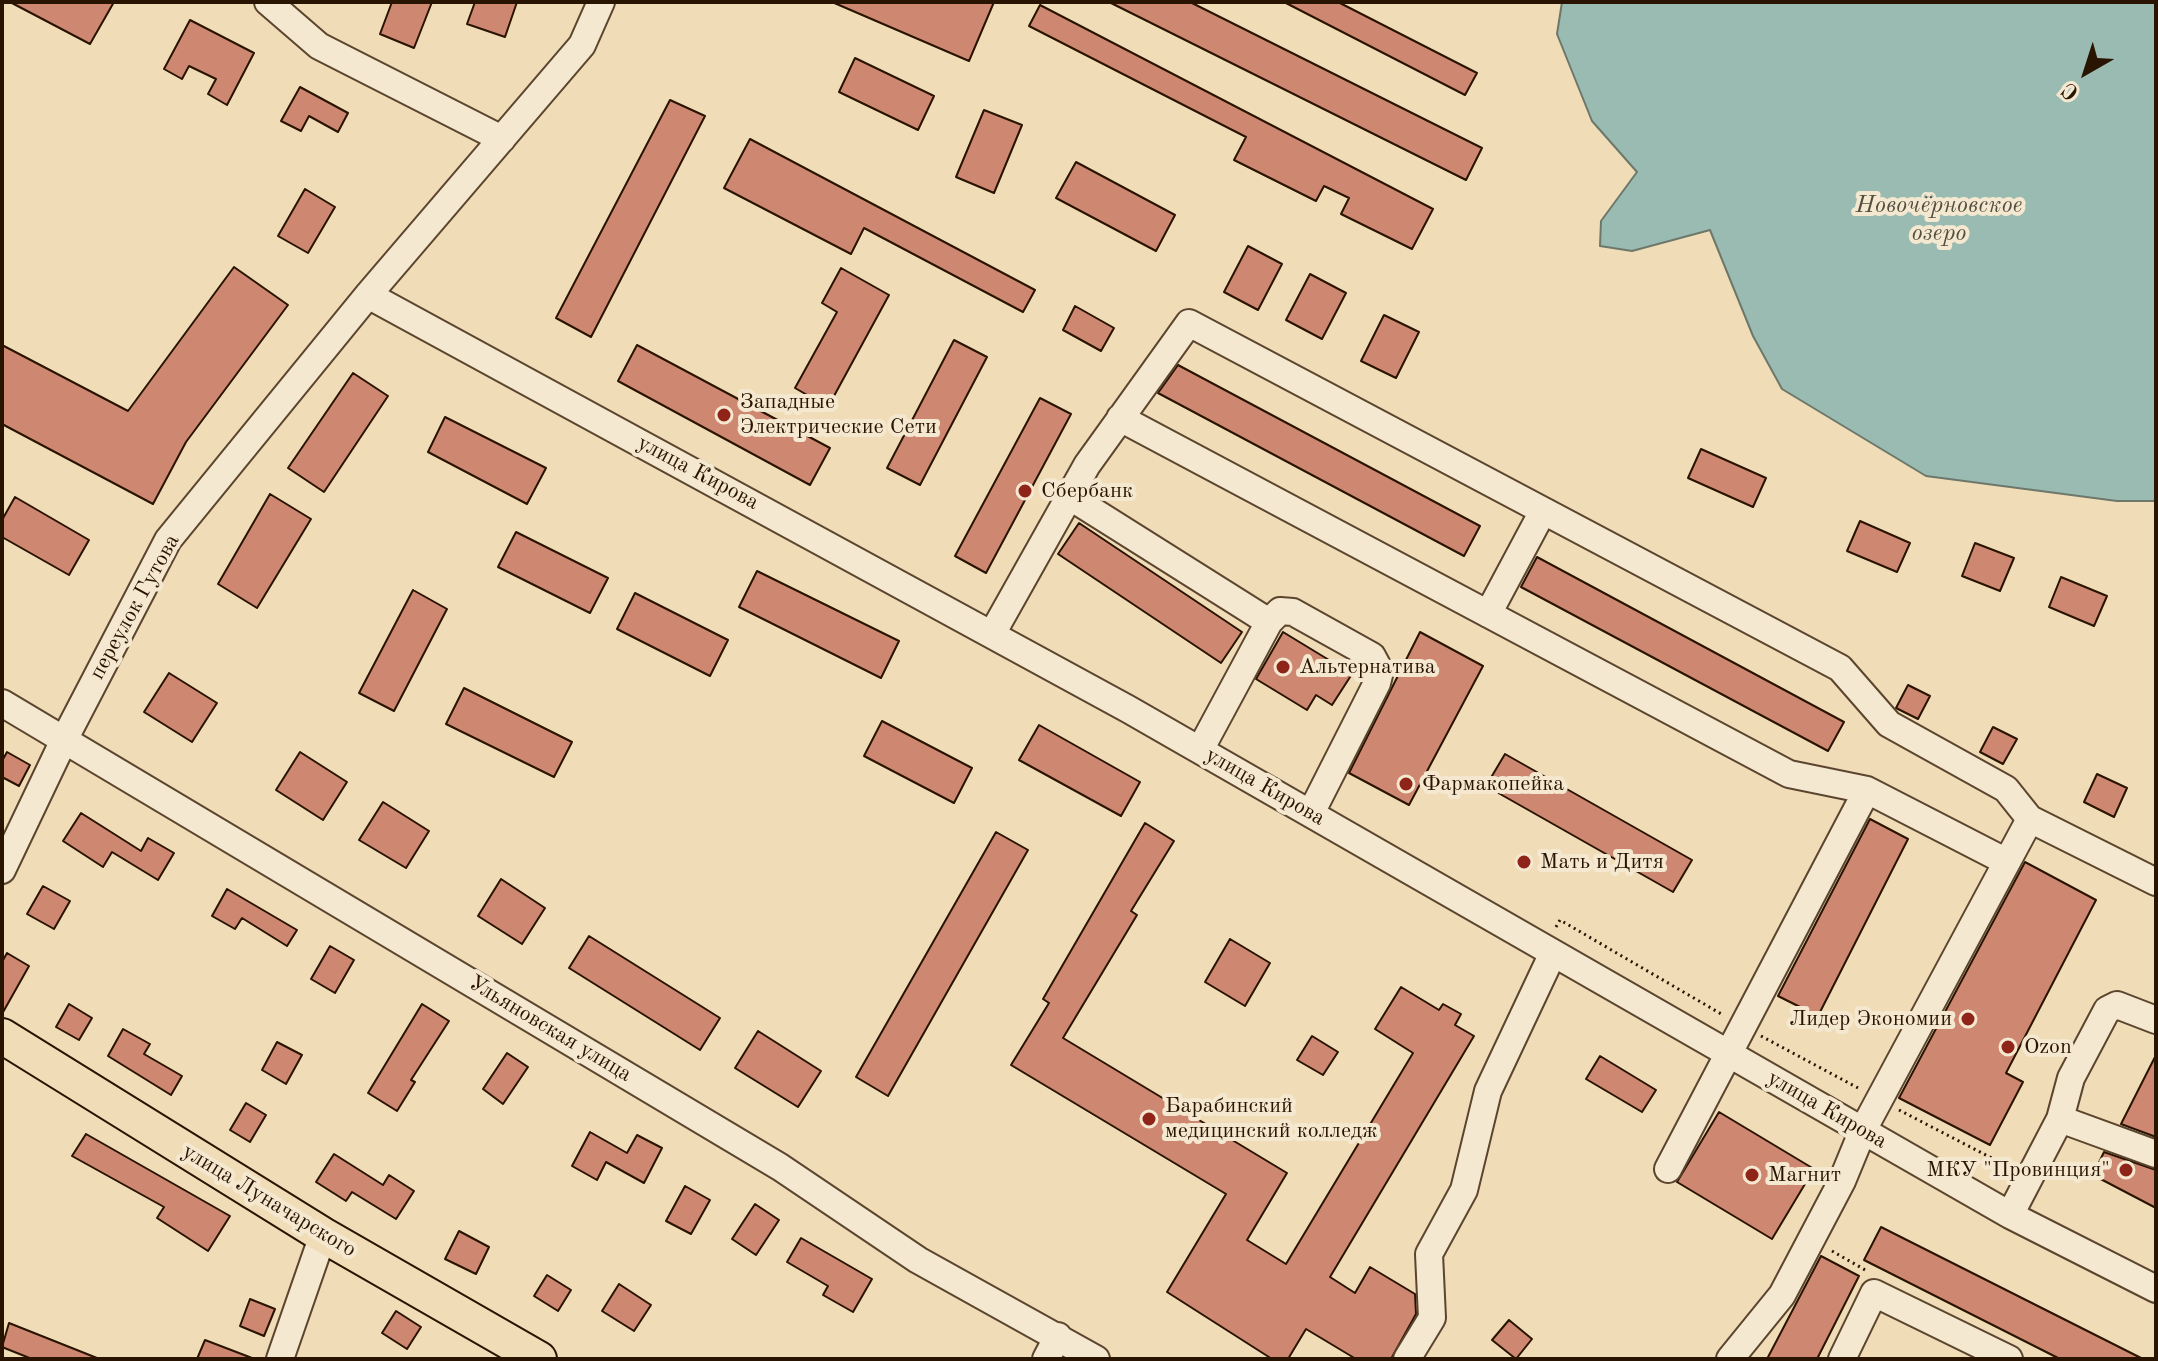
<!DOCTYPE html>
<html>
<head>
<meta charset="utf-8">
<style>
  body { margin:0 }
  #map { position:relative; width:2158px; height:1361px; overflow:hidden; background:#f0dcb7; font-family:"Old Standard TT",serif }
  canvas { display:block }
  .frame { position:absolute; inset:0; border:4px solid #291301; pointer-events:none }
  .north { position:absolute; left:2046px; top:32px; width:80px; height:80px; -webkit-text-stroke:6px #f5e8d0; paint-order:stroke; rotate:219deg; font-size:22px; font-weight:700; line-height:32px; text-align:center; color:#291301 }
  .north::after { content:''; display:block; margin:auto; width:28px; height:36px; background:#291301; clip-path:polygon(50% 0,100% 100%,50% 72%,0 100%) }
</style>
</head>
<body>
<div id="map">
<canvas width="2158" height="1361"></canvas>
<div class="frame"></div>
<div class="north">С</div>
</div>
<script>
const context = document.querySelector('canvas').getContext('2d');
context.lineJoin = 'round';
function paint(path, color) { context.fillStyle = color; context.fill(path, 'evenodd'); }
const poly = rows => new Path2D(rows.map(r => 'M' + r).join(''));
function trace(path, color, width, dash) { context.strokeStyle = color; context.lineWidth = width; context.lineCap = dash ? 'butt' : 'round'; context.setLineDash(dash || []); context.stroke(path); }
function drawText(font, color, halo, rows, align = 'center') {
  context.font = font + ' "Old Standard TT",serif'; context.lineWidth = 8; context.setLineDash([]); context.textBaseline = 'middle'; context.strokeStyle = halo; context.fillStyle = color; for (const [text, x, y, turn = 0] of rows) {
    context.save(); context.translate(x, y); context.rotate((+turn || 0) * Math.PI / 180); context.textAlign = isNaN(turn) ? turn : align; if (halo) context.strokeText(text, 0, 0); context.fillText(text, 0, 0); context.restore();
  }
}
const water = poly([
  [1562,2,2156,2,2156,501,2117,501,1926,476,1782,389,1753,336,1710,230,1632,251,1600,246,1601,221,1637,172,1592,121,1557,34,1562,2]
]);
paint(water, '#9abbb2');
trace(water, '#6d786b', 2);
const building = poly([
  [10,2,114,2,90,44,10,2],
  [392,2,432,2,414,48,380,34,392,2],
  [475,2,517,2,505,37,467,24,475,2],
  [832,2,994,2,969,61,832,2],
  [1109,2,1190,2,1482,148,1466,180,1109,2],
  [1284,2,1338,2,1477,73,1465,95,1284,2],
  [1040,5,1433,209,1412,249,1341,214,1349,198,1324,186,1316,201,1234,160,1246,137,1029,26,1040,5],
  [190,20,254,53,227,105,208,94,216,79,189,66,182,79,164,69,190,20],
  [855,58,934,96,918,130,839,92,855,58],
  [300,87,348,113,338,132,309,116,301,131,281,121,300,87],
  [670,100,705,116,591,337,556,318,670,100],
  [984,110,1022,125,994,193,956,177,984,110],
  [750,139,1035,290,1023,312,864,228,851,254,724,188,750,139],
  [1076,162,1175,215,1156,251,1056,198,1076,162],
  [305,189,335,207,308,253,278,236,305,189],
  [1248,246,1282,264,1258,310,1224,292,1248,246],
  [234,267,288,305,186,442,153,504,2,424,2,345,128,411,234,267],
  [841,268,889,295,828,407,795,388,837,312,822,303,841,268],
  [1310,274,1346,293,1322,339,1286,320,1310,274],
  [1075,306,1114,328,1101,351,1063,330,1075,306],
  [1384,315,1419,332,1396,378,1361,361,1384,315],
  [954,340,987,357,920,485,887,468,954,340],
  [637,345,830,448,810,485,618,381,637,345],
  [1178,365,1480,526,1464,556,1158,393,1178,365],
  [353,373,388,396,324,492,288,468,353,373],
  [1040,398,1071,414,986,573,955,556,1040,398],
  [445,417,546,468,527,504,428,452,445,417],
  [1701,449,1766,478,1753,507,1688,478,1701,449],
  [270,494,311,519,257,608,218,584,270,494],
  [15,497,89,540,69,575,2,537,2,520,15,497],
  [1860,521,1910,543,1897,572,1847,551,1860,521],
  [1079,523,1242,632,1221,663,1058,554,1079,523],
  [516,532,608,578,590,613,498,567,516,532],
  [1975,543,2014,558,2000,591,1962,576,1975,543],
  [1537,557,1844,722,1828,751,1521,587,1537,557],
  [757,571,899,641,881,678,739,607,757,571],
  [2061,577,2107,596,2094,626,2049,607,2061,577],
  [413,590,447,609,394,711,359,693,413,590],
  [635,593,728,640,710,676,617,629,635,593],
  [1283,632,1352,674,1332,705,1316,695,1307,710,1256,679,1283,632],
  [1420,632,1483,666,1409,805,1349,773,1420,632],
  [169,673,217,703,192,742,144,712,169,673],
  [1908,685,1930,696,1918,719,1896,708,1908,685],
  [464,688,572,742,554,777,446,724,464,688],
  [882,721,972,768,954,803,864,756,882,721],
  [1039,725,1140,782,1121,816,1019,760,1039,725],
  [1993,727,2017,739,2003,764,1980,752,1993,727],
  [7,752,30,765,19,786,2,777,2,761,7,752],
  [300,752,347,782,323,820,276,790,300,752],
  [1505,754,1692,860,1673,892,1486,786,1505,754],
  [2097,774,2127,788,2114,817,2084,802,2097,774],
  [383,802,429,831,406,868,359,840,383,802],
  [81,813,141,851,148,838,174,853,158,880,112,852,103,867,63,841,81,813],
  [1870,819,1908,839,1818,1016,1778,996,1870,819],
  [1145,823,1174,841,1131,911,1137,915,1063,1038,1287,1173,1247,1240,1286,1264,1413,1053,1375,1029,1401,987,1439,1010,1443,1004,1461,1014,1455,1025,1474,1036,1330,1277,1355,1293,1370,1267,1415,1294,1416,1314,1391,1359,1356,1359,1306,1329,1288,1359,1272,1359,1167,1292,1226,1194,1011,1065,1049,1003,1043,999,1145,823],
  [996,832,1028,850,888,1096,856,1077,996,832],
  [2025,862,2096,900,2006,1073,2023,1082,1990,1145,1899,1098,2025,862],
  [501,879,545,908,522,944,478,916,501,879],
  [43,886,70,901,54,929,27,914,43,886],
  [227,889,297,930,287,946,242,918,235,929,212,916,227,889],
  [589,936,720,1018,700,1050,569,968,589,936],
  [1230,939,1270,963,1245,1006,1205,982,1230,939],
  [330,946,354,960,335,993,311,979,330,946],
  [7,953,29,966,2,1014,2,962,7,953],
  [69,1004,92,1018,79,1040,56,1027,69,1004],
  [422,1004,449,1021,411,1080,415,1082,397,1111,368,1093,422,1004],
  [123,1029,150,1044,144,1054,182,1076,171,1095,108,1056,123,1029],
  [758,1031,821,1071,798,1107,735,1068,758,1031],
  [1312,1036,1338,1052,1323,1075,1297,1060,1312,1036],
  [277,1042,302,1055,286,1084,262,1070,277,1042],
  [507,1053,528,1067,503,1104,483,1089,507,1053],
  [2156,1055,2156,1137,2121,1124,2156,1055],
  [1600,1056,1656,1090,1642,1112,1586,1079,1600,1056],
  [246,1103,266,1115,250,1142,230,1130,246,1103],
  [1719,1112,1814,1169,1772,1239,1677,1182,1719,1112],
  [590,1132,627,1153,637,1135,662,1148,644,1183,606,1162,597,1180,572,1166,590,1132],
  [86,1134,230,1216,208,1251,157,1218,164,1207,72,1156,86,1134],
  [2104,1152,2156,1170,2156,1208,2093,1175,2104,1152],
  [334,1154,383,1185,389,1175,414,1191,396,1219,352,1192,346,1201,316,1182,334,1154],
  [685,1186,710,1200,691,1234,666,1221,685,1186],
  [755,1204,779,1220,756,1255,732,1239,755,1204],
  [1881,1227,2143,1359,2060,1359,1864,1260,1881,1227],
  [459,1231,489,1247,476,1274,445,1259,459,1231],
  [801,1238,872,1279,853,1312,823,1295,828,1286,787,1262,801,1238],
  [1821,1256,1859,1276,1817,1359,1767,1359,1821,1256],
  [547,1275,571,1290,558,1311,534,1296,547,1275],
  [619,1284,651,1305,634,1331,602,1311,619,1284],
  [250,1299,275,1309,264,1336,240,1326,250,1299],
  [396,1311,421,1327,407,1349,382,1333,396,1311],
  [1509,1320,1532,1339,1516,1359,1492,1340,1509,1320],
  [9,1323,97,1358,97,1359,32,1359,2,1347,9,1323],
  [205,1340,252,1358,252,1359,197,1359,205,1340]
]);
paint(building, '#ce8771');
trace(building, '#291301', 2);
const minor = poly([
  [268,2,319,46,502,139],
  [368,295,1128,709,2010,1215,2156,1289],
  [1120,418,1789,774,1867,790,2007,862],
  [1069,496,1269,622,1280,611,1293,612,1372,656,1380,671,1377,683,1311,813],
  [1488,614,1543,511],
  [992,634,1087,465,1189,323,1840,668,1889,724,2006,789,2030,819,2156,882],
  [2,703,780,1167,918,1260,1096,1359],
  [1200,750,1269,622],
  [2,870,64,740,168,540,368,295,582,45,601,2],
  [2060,1119,2156,1154],
  [1668,1169,1867,790],
  [2010,1215,2060,1119,2071,1078,2107,1010,2117,1005,2156,1020],
  [280,1359,323,1235],
  [1046,1359,1058,1336],
  [1407,1359,1432,1318,1429,1254,1464,1190,1488,1091,1553,953],
  [1730,1359,1782,1295,1842,1181,1863,1130,2030,819],
  [1842,1359,1874,1293,2009,1359]
]);
const major = poly([
  [2,1036,323,1235,539,1359]
]);
trace(minor, '#5b452e', 30);
trace(major, '#291301', 38);
trace(poly([
  [1556,927,1560,920,1723,1015],
  [1761,1036,1860,1089],
  [1899,1110,2009,1167],
  [1832,1251,1867,1271]
]), '#291301', 3, [2, 4]);
trace(minor, '#f5e8d0', 26);
trace(major, '#f0dcb7', 34);
for (const [x, y, r, color] of [
  [724,415,8,"#8f2418"],
  [1025,491,8,"#8f2418"],
  [1283,667,8,"#8f2418"],
  [1406,784,8,"#8f2418"],
  [1524,862,8,"#8f2418"],
  [1968,1019,8,"#8f2418"],
  [2008,1047,8,"#8f2418"],
  [1149,1119,8,"#8f2418"],
  [2126,1170,8,"#8f2418"],
  [1752,1175,8,"#8f2418"]
]) { const dot = new Path2D(); dot.arc(x, y, r, 0, 2 * Math.PI); context.fillStyle = color; context.fill(dot); trace(dot, '#f5e8d0', 3); }
drawText('22px', '#291301', '#f5e8d0', [
  ["Западные",740,402],
  ["Электрические Сети",740,427],
  ["Сбербанк",1041,491],
  ["Альтернатива",1299,667],
  ["Фармакопейка",1422,784],
  ["Мать и Дитя",1540,862],
  ["Лидер Экономии",1952,1019,"right"],
  ["Ozon",2024,1047],
  ["Барабинский",1165,1106],
  ["медицинский колледж",1165,1131],
  ["МКУ \"Провинция\"",2110,1170,"right"],
  ["Магнит",1768,1175]
], 'left');
drawText('22px', '#291301', '#f5e8d0', [
  ["улица Кирова",698,473,28],
  ["переулок Гутова",135,607,-61],
  ["улица Кирова",1265,787,30],
  ["Ульяновская улица",550,1029,31],
  ["улица Кирова",1827,1110,30],
  ["улица Луначарского",269,1201,31]
]);
drawText('italic 24px', '#514e3f', '#f5e8d0', [
  ["Новочёрновское",1939,206],
  ["озеро",1939,234]
]);
</script>
</body>
</html>
